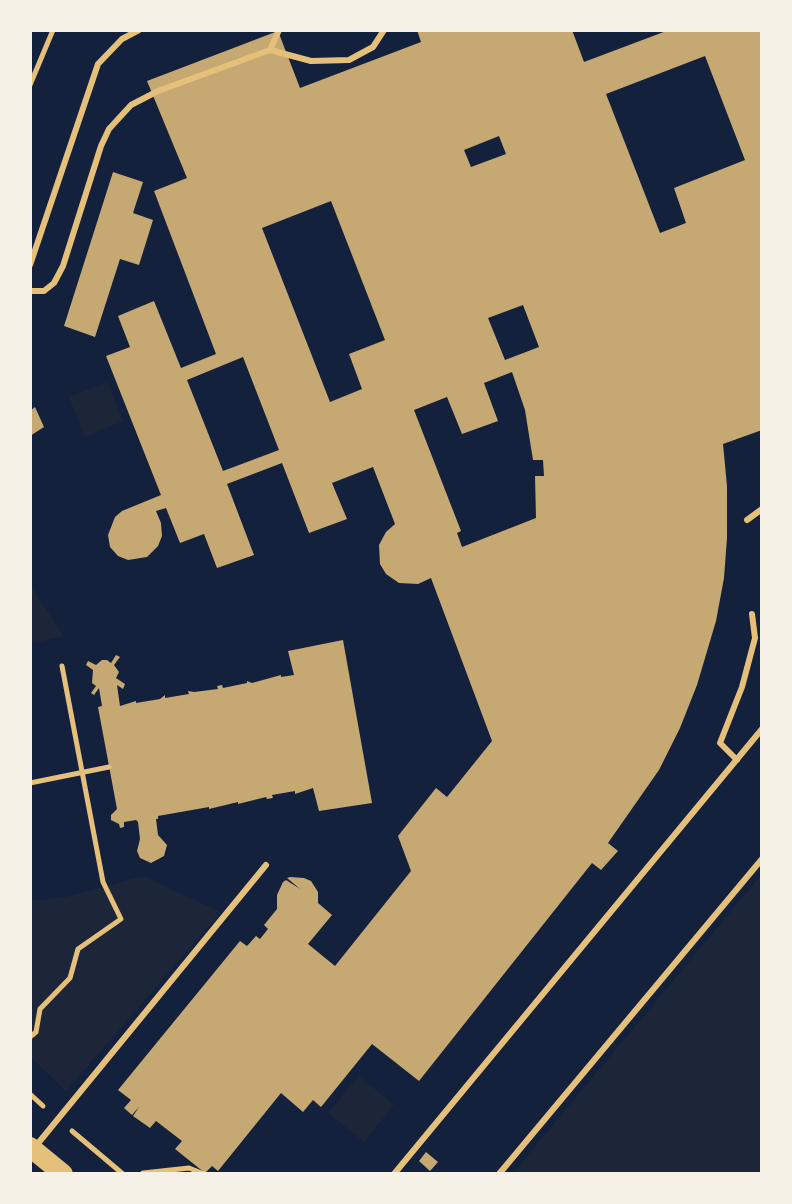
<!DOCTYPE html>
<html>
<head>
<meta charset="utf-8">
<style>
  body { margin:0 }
  #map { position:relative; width:792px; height:1204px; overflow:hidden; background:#14213d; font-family:"IBM Plex Sans",sans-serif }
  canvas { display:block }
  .frame { position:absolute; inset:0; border:32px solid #f6f1e7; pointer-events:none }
</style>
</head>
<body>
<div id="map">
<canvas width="792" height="1204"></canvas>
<div class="frame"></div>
</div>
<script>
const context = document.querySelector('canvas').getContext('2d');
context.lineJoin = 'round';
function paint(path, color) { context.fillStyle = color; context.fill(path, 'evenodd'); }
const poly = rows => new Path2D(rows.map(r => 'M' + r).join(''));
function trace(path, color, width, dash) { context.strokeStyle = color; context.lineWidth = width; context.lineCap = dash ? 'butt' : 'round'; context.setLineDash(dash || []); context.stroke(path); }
paint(poly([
  [107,382,123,421,85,437,69,397],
  [30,585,64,636,30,644],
  [762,874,762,1174,512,1174],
  [143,876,221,912,66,1091,30,1057,30,897,35,901,66,897],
  [359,1076,394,1105,364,1142,328,1113]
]), '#1d2539');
paint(poly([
  [417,30,572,30,584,62,669,30,762,30,762,430,723,444,727,486,727,538,724,578,716,621,697,685,680,728,659,770,608,843,618,851,601,870,592,863,419,1081,372,1044,321,1107,313,1100,303,1112,281,1093,218,1171,212,1166,205,1173,175,1149,182,1141,156,1121,150,1128,133,1116,139,1107,132,1115,124,1108,131,1100,118,1090,240,941,247,946,256,936,260,939,268,929,264,925,277,909,277,895,283,882,286,880,300,889,287,878,290,877,304,878,311,881,318,892,318,903,332,915,308,944,335,966,411,871,398,836,436,788,447,797,492,741,431,578,418,584,399,583,386,574,380,564,379,545,386,532,395,524,373,467,332,483,347,519,309,533,282,463,227,484,254,555,217,568,204,534,180,543,166,508,156,511,161,523,162,536,158,546,147,557,128,560,118,556,110,547,108,535,115,517,122,511,161,495,106,356,130,347,118,316,154,301,181,368,216,354,154,191,187,178,147,81,278,31,300,88,421,42],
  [705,56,745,160,674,188,686,223,660,233,606,94],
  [499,136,506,154,471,167,464,150],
  [331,201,385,340,349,354,362,389,330,402,262,228],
  [523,305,539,347,505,360,488,318],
  [243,357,279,450,223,471,187,380],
  [512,372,525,410,533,460,543,460,544,476,535,476,536,518,462,547,457,533,461,531,414,410,447,397,462,434,498,421,484,383],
  [113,172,143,182,133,213,153,220,139,265,120,259,95,337,64,326],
  [35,407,44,427,30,436,30,411],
  [343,640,372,803,319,811,313,788,295,794,295,791,272,795,273,798,267,799,266,797,238,804,238,802,209,809,209,807,158,816,158,819,156,819,158,835,167,845,164,856,151,863,140,858,137,851,140,839,138,822,136,820,124,822,124,827,120,828,119,824,111,820,111,815,117,809,98,707,102,706,99,688,94,695,91,693,96,686,92,683,93,670,86,665,88,661,96,665,102,660,107,660,111,663,116,655,120,657,114,665,119,672,116,678,125,684,123,689,117,685,120,706,136,701,136,703,160,699,165,695,165,698,189,694,188,691,194,692,218,689,217,686,222,685,223,688,247,683,247,681,252,683,281,675,281,677,294,675,288,651],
  [426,1152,438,1162,430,1171,419,1161]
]), '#c6a872');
trace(poly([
  [30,85,53,30],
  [30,783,109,767],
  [30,1037,36,1032,40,1009,70,978,78,949,121,919,103,882,62,666],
  [30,1094,43,1106],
  [72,1131,123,1174],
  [143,1173,189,1168,204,1174]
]), '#e5c07b', 5);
trace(poly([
  [270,50,279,30],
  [30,265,98,64,122,39,139,30],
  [30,291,44,291,54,283,63,266,101,146,109,129,131,105,158,91,270,50,311,61,349,60,373,47,384,30],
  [747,520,762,509],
  [737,760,720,743,742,687,755,638,752,614],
  [35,1147,266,865],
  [394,1174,762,729],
  [499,1174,762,859]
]), '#e5c07b', 6);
trace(poly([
  [30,1147,63,1174]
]), '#e5c07b', 20);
</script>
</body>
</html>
